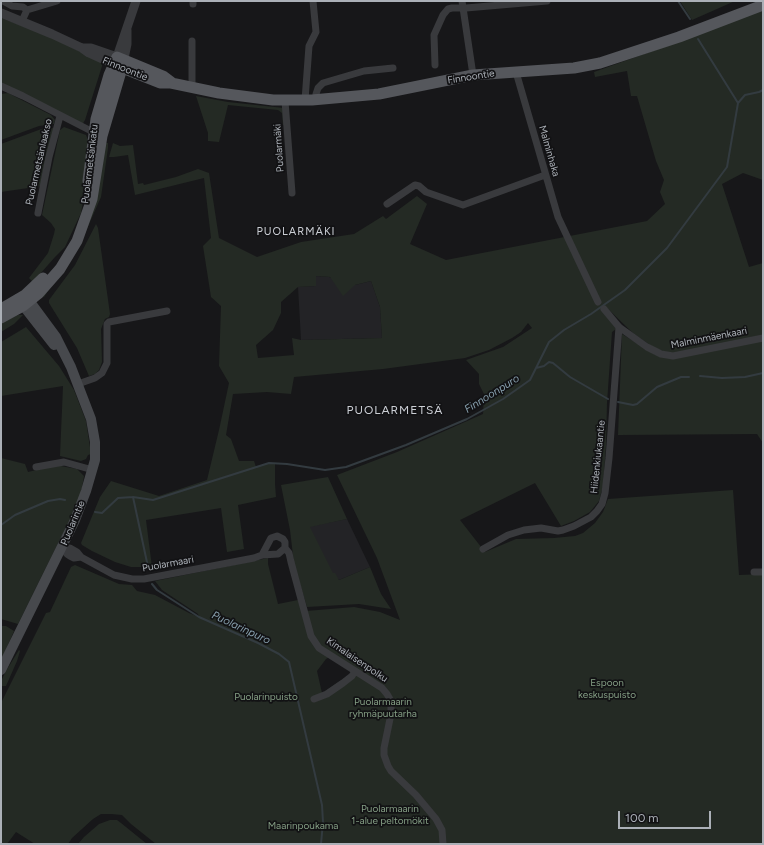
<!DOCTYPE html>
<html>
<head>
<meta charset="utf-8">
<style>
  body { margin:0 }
  #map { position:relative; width:764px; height:845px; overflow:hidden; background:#171719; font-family:Figtree,sans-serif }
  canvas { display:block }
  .frame { position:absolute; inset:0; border:2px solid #abb0b7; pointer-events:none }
  .scale { position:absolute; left:618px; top:811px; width:93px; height:18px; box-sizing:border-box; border:2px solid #abb0b7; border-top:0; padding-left:5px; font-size:12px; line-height:14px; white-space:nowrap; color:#abb0b7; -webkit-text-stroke:3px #121214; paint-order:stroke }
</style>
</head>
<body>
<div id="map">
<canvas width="764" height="845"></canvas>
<div class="frame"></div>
<div class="scale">100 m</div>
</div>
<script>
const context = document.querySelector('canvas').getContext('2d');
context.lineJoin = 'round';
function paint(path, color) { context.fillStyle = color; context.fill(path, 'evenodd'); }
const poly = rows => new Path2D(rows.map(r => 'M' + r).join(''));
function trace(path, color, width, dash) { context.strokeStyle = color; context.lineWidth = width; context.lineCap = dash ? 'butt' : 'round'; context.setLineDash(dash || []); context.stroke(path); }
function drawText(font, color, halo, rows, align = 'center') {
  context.font = font + ' Figtree,sans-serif'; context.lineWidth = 3.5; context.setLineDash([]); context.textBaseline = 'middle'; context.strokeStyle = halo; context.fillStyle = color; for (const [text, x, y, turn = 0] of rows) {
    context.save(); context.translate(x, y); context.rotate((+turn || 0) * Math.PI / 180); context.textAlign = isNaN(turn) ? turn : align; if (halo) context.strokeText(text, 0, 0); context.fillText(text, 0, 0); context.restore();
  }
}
paint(poly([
  [316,276,329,277,355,285,371,281,380,307,382,338,301,340,298,287,315,286],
  [347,519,370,567,339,580,290,530]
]), '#232326');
paint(poly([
  [680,1,735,1,692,20],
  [763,7,763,180,743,173,722,184,749,267,763,263,763,335,673,354,656,349,634,334,606,307,619,327,612,332,607,403,606,446,603,486,599,501,590,512,574,521,561,526,535,483,460,520,485,552,516,539,554,538,575,536,583,533,595,523,603,512,608,499,733,490,739,575,763,574,763,844,156,844,131,824,122,815,111,814,101,814,93,819,72,838,68,844,35,844,16,832,7,844,1,844,1,703,46,613,50,612,71,567,75,565,119,584,132,585,137,591,155,595,189,613,199,617,198,614,162,590,155,581,268,558,268,564,278,604,298,600,306,611,354,607,380,612,400,620,377,558,337,475,397,452,483,414,484,394,479,384,479,374,466,360,503,347,532,328,528,323,521,332,512,338,489,350,465,358,383,369,294,377,291,394,267,392,233,394,226,435,231,439,239,461,254,461,256,467,269,463,275,463,275,484,276,497,238,505,244,549,227,552,221,508,146,520,152,567,131,567,115,562,92,551,82,545,81,543,100,497,111,481,159,496,207,480,219,430,229,383,219,366,221,306,211,297,203,246,211,238,204,178,135,195,128,155,114,157,109,157,113,143,120,146,133,145,138,184,143,183,144,185,176,177,198,169,209,173,219,238,257,257,301,242,354,234,383,216,386,219,417,196,427,204,410,244,446,260,647,221,665,204,660,192,664,180,656,161,637,96,631,96,627,71,595,77,594,72,672,44],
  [316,276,330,277,343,296,355,285,371,281,380,307,382,338,301,340,292,338,294,355,258,358,256,345,273,330,281,313,281,302,298,287,316,286],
  [333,655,354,667,349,675,322,693,317,671,326,659],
  [1,18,47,35,103,63,85,120,82,125,1,83],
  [8,93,51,115,55,120,54,124,39,126,1,140,1,94],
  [196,96,228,102,284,108,285,125,283,125,282,113,278,110,228,105,219,142,208,141,208,133],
  [64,127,86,135,88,140,86,184,81,213,65,247,55,257,33,282,29,278,48,253,54,234,55,229,51,223,42,215,60,130],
  [44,128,54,128,42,186,1,192,1,144],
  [106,143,108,143,108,148,101,197,82,240,44,297,42,296,63,267],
  [96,224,98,228,110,314,109,317,105,319,101,329,102,362,99,370,95,374,89,376,77,348,49,303,49,300,75,265],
  [18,315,23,315,14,324,1,332,1,323],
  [26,327,59,366,74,390,86,421,91,454,88,455,86,459,81,461,60,456,63,386,1,396,1,342],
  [622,334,654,354,672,359,763,340,763,443,757,434,618,435],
  [1,458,25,464,28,472,53,466,61,466,77,469,84,476,80,499,18,624,1,619],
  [328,477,347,519,310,527,333,573,335,573,339,580,370,567,381,594,391,609,359,604,307,607,294,564,290,530,281,485],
  [1,626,6,626,14,631,1,661],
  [19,650,20,651,17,661,6,686,1,686,1,681,6,671],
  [110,820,117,820,121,823,147,844,78,844,84,837,99,824]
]), '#242a24');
trace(poly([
  [678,1,690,19],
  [698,39,738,103],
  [536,368,544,366,549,362,553,363,570,377,608,399],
  [700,376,722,378,745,377,763,373],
  [618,402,633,405,637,404,657,387,681,377,689,377],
  [133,497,148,567],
  [95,512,102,513,118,498,133,497,153,500,269,463,287,464,325,470,346,467,406,445,467,419,503,399,530,380,549,342,564,330,591,314,625,290,667,248,727,167,738,103,745,95,759,92,763,90],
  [1,525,15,515,48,501,60,499,65,500],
  [152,584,157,590,199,617,258,643,279,654,289,662,322,805,323,822,321,844]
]), '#333b40', 2);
trace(poly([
  [3,1,12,6,23,7,27,10,22,21],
  [193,1,193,4],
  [462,1,473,75],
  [27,10,57,1],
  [435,65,434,35,443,15,448,9,452,8,466,8,547,1],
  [516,72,558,217,598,302],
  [1,86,23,96,97,134],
  [192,87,192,41],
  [305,100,309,46,316,32,313,1],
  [316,100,316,94,318,88,323,83,364,71,393,68],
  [285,101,292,193],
  [387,204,415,185,419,186,426,192,463,205,545,175],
  [38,213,49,157,60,116],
  [604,309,619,327,647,347,661,354,673,356,763,338],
  [78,384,95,378,102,373,107,363,107,324,109,322,167,311],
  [36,467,64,462,93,470],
  [62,548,70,548,77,552,81,557,114,575,132,579,144,579,254,558,262,555,278,554,285,548,285,542,283,539,277,536,271,538,262,555],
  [62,548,67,554,70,556,74,558,81,557],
  [285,548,289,553,291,562,311,636,319,648,382,688,387,694,391,701,391,714,384,748,384,755,388,766,391,771,416,795,436,819,442,830,443,844],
  [483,549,508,535,524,530,541,528,558,531,563,530,574,526,591,517,597,511,602,504,605,493,609,458,619,327],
  [754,572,763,572],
  [314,699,327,694,343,683,352,676,355,671]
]), '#393a3d', 7);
trace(poly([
  [1,13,52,34,82,48,89,53,122,68,127,44,127,30],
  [83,48,91,48,117,57,136,1]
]), '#393a3d', 9);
trace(poly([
  [18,299,54,345],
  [1,670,75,520,86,491,95,460,95,442,91,419,71,367,56,337,25,295]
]), '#47494d', 10);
trace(poly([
  [88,181,96,119,109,75,117,57,163,76,171,82],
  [1,309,25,295,43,278],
  [1,318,23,306,38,294,60,269,77,241,92,199,102,136,122,68,160,83,171,83,219,93,273,100,312,100,379,94,473,75,574,68,600,63,679,37,763,5]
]), '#55575c', 11);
drawText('10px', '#abb0b7', '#121214', [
  ["Finnoontie",125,69,22],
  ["Finnoontie",471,77,-9],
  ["Puolarmäki",279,148,-94],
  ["Malminhaka",549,151,74],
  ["Puolarmetsänlaakso",39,162,-77],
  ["Puolarmetsänkatu",90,164,-83],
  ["Malminmäenkaari",709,338,-11],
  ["Hiidenkiukaantie",598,457,-84],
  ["Puolarintie",73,523,-67],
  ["Puolarmaari",168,564,-10],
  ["Kimalaisenpolku",357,660,34]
]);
drawText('10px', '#859f85', '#121214', [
  ["Espoon",607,683],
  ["keskuspuisto",607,695],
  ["Puolarinpuisto",266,697],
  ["Puolarmaarin",383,702],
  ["ryhmäpuutarha",383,714],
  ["Puolarmaarin",390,809],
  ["1-alue peltomökit",390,821],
  ["Maarinpoukama",303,826]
]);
context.letterSpacing = '1px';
drawText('11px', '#cbced4', '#121214', [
  ["PUOLARMÄKI",296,232]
]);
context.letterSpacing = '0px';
drawText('italic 11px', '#879fad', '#121214', [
  ["Finnoonpuro",492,394,-32],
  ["Puolarinpuro",241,628,25]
]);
context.letterSpacing = '1px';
drawText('12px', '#cbced4', '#121214', [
  ["PUOLARMETSÄ",395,410]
]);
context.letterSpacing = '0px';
</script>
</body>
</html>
